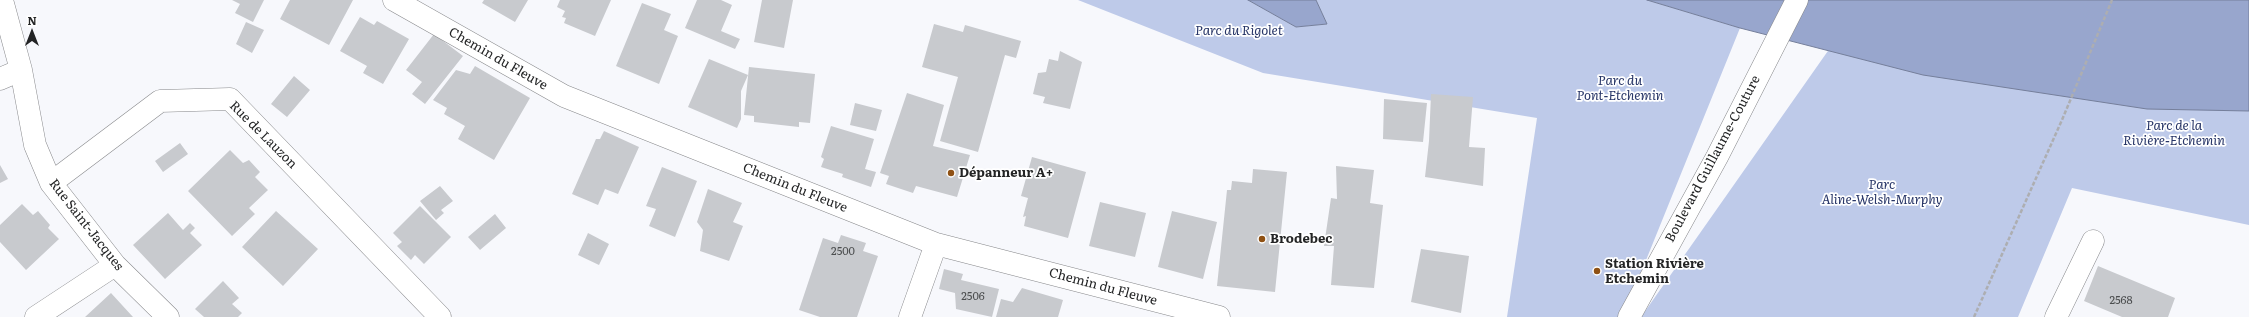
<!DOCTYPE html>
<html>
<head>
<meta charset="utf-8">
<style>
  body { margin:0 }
  #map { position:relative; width:2249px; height:317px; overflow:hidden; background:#f7f8fc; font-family:Literata,serif }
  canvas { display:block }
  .north { position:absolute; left:12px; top:12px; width:40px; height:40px; -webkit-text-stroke:3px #fff; paint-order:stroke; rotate:0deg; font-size:11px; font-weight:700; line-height:16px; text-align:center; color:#232425 }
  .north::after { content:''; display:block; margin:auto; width:14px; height:18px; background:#232425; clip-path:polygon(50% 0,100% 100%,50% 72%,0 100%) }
</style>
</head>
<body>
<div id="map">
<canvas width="2249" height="317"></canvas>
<div class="north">N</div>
</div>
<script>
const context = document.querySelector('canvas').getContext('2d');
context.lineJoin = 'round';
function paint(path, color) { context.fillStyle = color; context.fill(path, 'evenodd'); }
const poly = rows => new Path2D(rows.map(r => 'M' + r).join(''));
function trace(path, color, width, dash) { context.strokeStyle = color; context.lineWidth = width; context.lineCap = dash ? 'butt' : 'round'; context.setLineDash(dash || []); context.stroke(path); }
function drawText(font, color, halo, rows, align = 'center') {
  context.font = font + ' Literata,serif'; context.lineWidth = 3.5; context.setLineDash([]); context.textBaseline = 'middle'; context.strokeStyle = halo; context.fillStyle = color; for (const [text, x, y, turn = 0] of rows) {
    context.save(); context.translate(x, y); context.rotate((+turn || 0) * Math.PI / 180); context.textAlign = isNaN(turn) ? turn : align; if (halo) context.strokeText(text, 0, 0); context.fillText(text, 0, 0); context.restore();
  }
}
paint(poly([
  [1078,0,1248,0,1296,27,1327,24,1316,0,1647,0,1740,28,1623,317,1507,317,1537,118,1263,73],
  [2249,6,2249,225,2072,188,2018,317,1641,317,1830,48]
]), '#becae9');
const water = poly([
  [1248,0,1316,0,1327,24,1296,27,1248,0],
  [1647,0,2249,0,2249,111,2147,109,1923,75,1740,28,1647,0]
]);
paint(water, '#98a6cd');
trace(water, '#757f9b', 1);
paint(poly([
  [232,0,264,0,253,22,235,13,240,4],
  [290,0,353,0,329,45,280,19],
  [484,0,528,0,515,22,482,3],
  [560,0,611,0,595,36,564,23,566,18,562,17,565,11,557,7],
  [697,0,721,0,732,5,721,31,740,39,735,49,685,28],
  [762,0,793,0,784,48,754,42],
  [642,3,671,14,664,30,678,36,659,84,616,66],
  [360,17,374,25,377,21,409,39,383,84,363,73,367,66,340,51],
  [246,22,264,30,252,53,236,44],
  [934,24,963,32,965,25,1021,41,1016,58,1005,55,978,152,940,141,958,77,922,67],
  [434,34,463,56,425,104,412,94,422,82,406,70],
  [1060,51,1082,62,1070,109,1043,103,1045,97,1033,94,1038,73,1046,72,1049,59,1058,61],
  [709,59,748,75,741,91,741,119,737,128,688,107],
  [475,66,530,98,494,160,458,139,465,126,444,114,447,108,433,100,456,70,470,74],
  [749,67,815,74,810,123,799,122,799,127,754,122,754,116,744,115],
  [294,76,310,90,287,117,271,104],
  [907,93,944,105,933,146,970,155,957,197,916,186,913,193,886,184,889,176,880,173],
  [1431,94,1473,97,1469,147,1485,148,1483,186,1425,177,1429,141],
  [1384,99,1427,103,1423,142,1383,139],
  [855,103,882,110,876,131,850,125],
  [831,126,874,139,865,169,876,172,871,187,842,177,843,174,821,167,824,159,821,157],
  [604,131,639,147,618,194,605,189,598,205,572,194,596,139,600,139],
  [180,143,188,154,163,172,155,161],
  [230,150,243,163,249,160,260,172,255,177,268,190,249,208,255,214,232,236,188,191],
  [1032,157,1086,172,1068,238,1024,226,1026,216,1023,217,1028,198,1021,196],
  [0,165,8,179,0,183],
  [1336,166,1374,170,1370,203,1383,205,1374,288,1331,285,1334,246,1324,246,1331,198,1337,199],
  [662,167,697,181,675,237,649,226,656,209,646,206],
  [1253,169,1287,172,1275,292,1217,286,1227,190,1231,190,1232,181,1252,183],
  [440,186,453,201,441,210,444,213,436,220,420,201],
  [708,189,742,203,733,222,743,226,729,261,700,251,703,230,697,222],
  [1100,202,1146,213,1135,257,1089,246],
  [22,204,33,215,38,211,50,225,48,228,59,239,26,270,0,242,0,225],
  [420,206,451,237,424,264,415,255,411,260,397,246,402,242,393,233],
  [276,211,318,249,283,286,242,247],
  [1172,211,1217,222,1203,279,1158,267],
  [168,213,183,230,190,223,195,228,190,233,202,245,165,279,133,245],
  [495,214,506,228,480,250,468,237],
  [588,233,609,244,599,265,578,255],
  [841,235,866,243,863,251,878,256,857,317,820,317,799,310,823,238,838,243],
  [1421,249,1469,256,1461,313,1411,302],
  [2098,266,2175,298,2168,317,2122,317,2084,301],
  [944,269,963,274,961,280,999,289,992,317,956,309,955,293,939,289],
  [223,281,239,298,232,304,242,313,238,317,204,317,195,309],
  [1022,288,1063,300,1058,317,996,317,1001,299,1013,302],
  [111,293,133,317,85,317]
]), '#c8cace');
const minor = poly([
  [2,0,21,70,35,145,51,183,115,265,168,317],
  [0,79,21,70],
  [51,183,160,101,230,99,440,317],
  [36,317,115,265],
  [2056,317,2093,241]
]);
const tertiary = poly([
  [394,0,564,96,936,244,1219,317],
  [910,317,936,244]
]);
const primary = poly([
  [1629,317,1717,157,1797,0]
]);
trace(minor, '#87888b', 23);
trace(tertiary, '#87888b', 23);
trace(primary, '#87888b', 23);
trace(poly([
  [1974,317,2062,120,2112,0]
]), '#adaeb1', 2.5, [4, 2]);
trace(minor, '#fff', 22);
trace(tertiary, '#fff', 22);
trace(primary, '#fff', 22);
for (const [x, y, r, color] of [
  [951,173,4,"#8f5114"],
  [1262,239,4,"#8f5114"],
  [1597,271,4,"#8f5114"]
]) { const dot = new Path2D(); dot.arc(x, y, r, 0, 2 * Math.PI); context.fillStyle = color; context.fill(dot); trace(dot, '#fff', 1.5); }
drawText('11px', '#4c4e4f', null, [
  ["2500",843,252],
  ["2506",973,297],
  ["2568",2121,301]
]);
drawText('italic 13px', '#273567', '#fff', [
  ["Parc du Rigolet",1239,31],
  ["Parc du",1620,81],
  ["Pont-Etchemin",1620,96],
  ["Parc de la",2174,126],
  ["Rivière-Etchemin",2174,141],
  ["Parc",1882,185],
  ["Aline-Welsh-Murphy",1882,200]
]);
drawText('13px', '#232425', '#fff', [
  ["Chemin du Fleuve",498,59,30],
  ["Rue de Lauzon",263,135,45],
  ["Boulevard Guillaume-Couture",1713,159,-62],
  ["Chemin du Fleuve",795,188,22],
  ["Rue Saint-Jacques",86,225,52],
  ["Chemin du Fleuve",1103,287,15]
]);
drawText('bold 13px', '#232425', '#fff', [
  ["Dépanneur A+",959,173],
  ["Brodebec",1270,239],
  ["Station Rivière",1605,264],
  ["Etchemin",1605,279]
], 'left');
</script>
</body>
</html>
